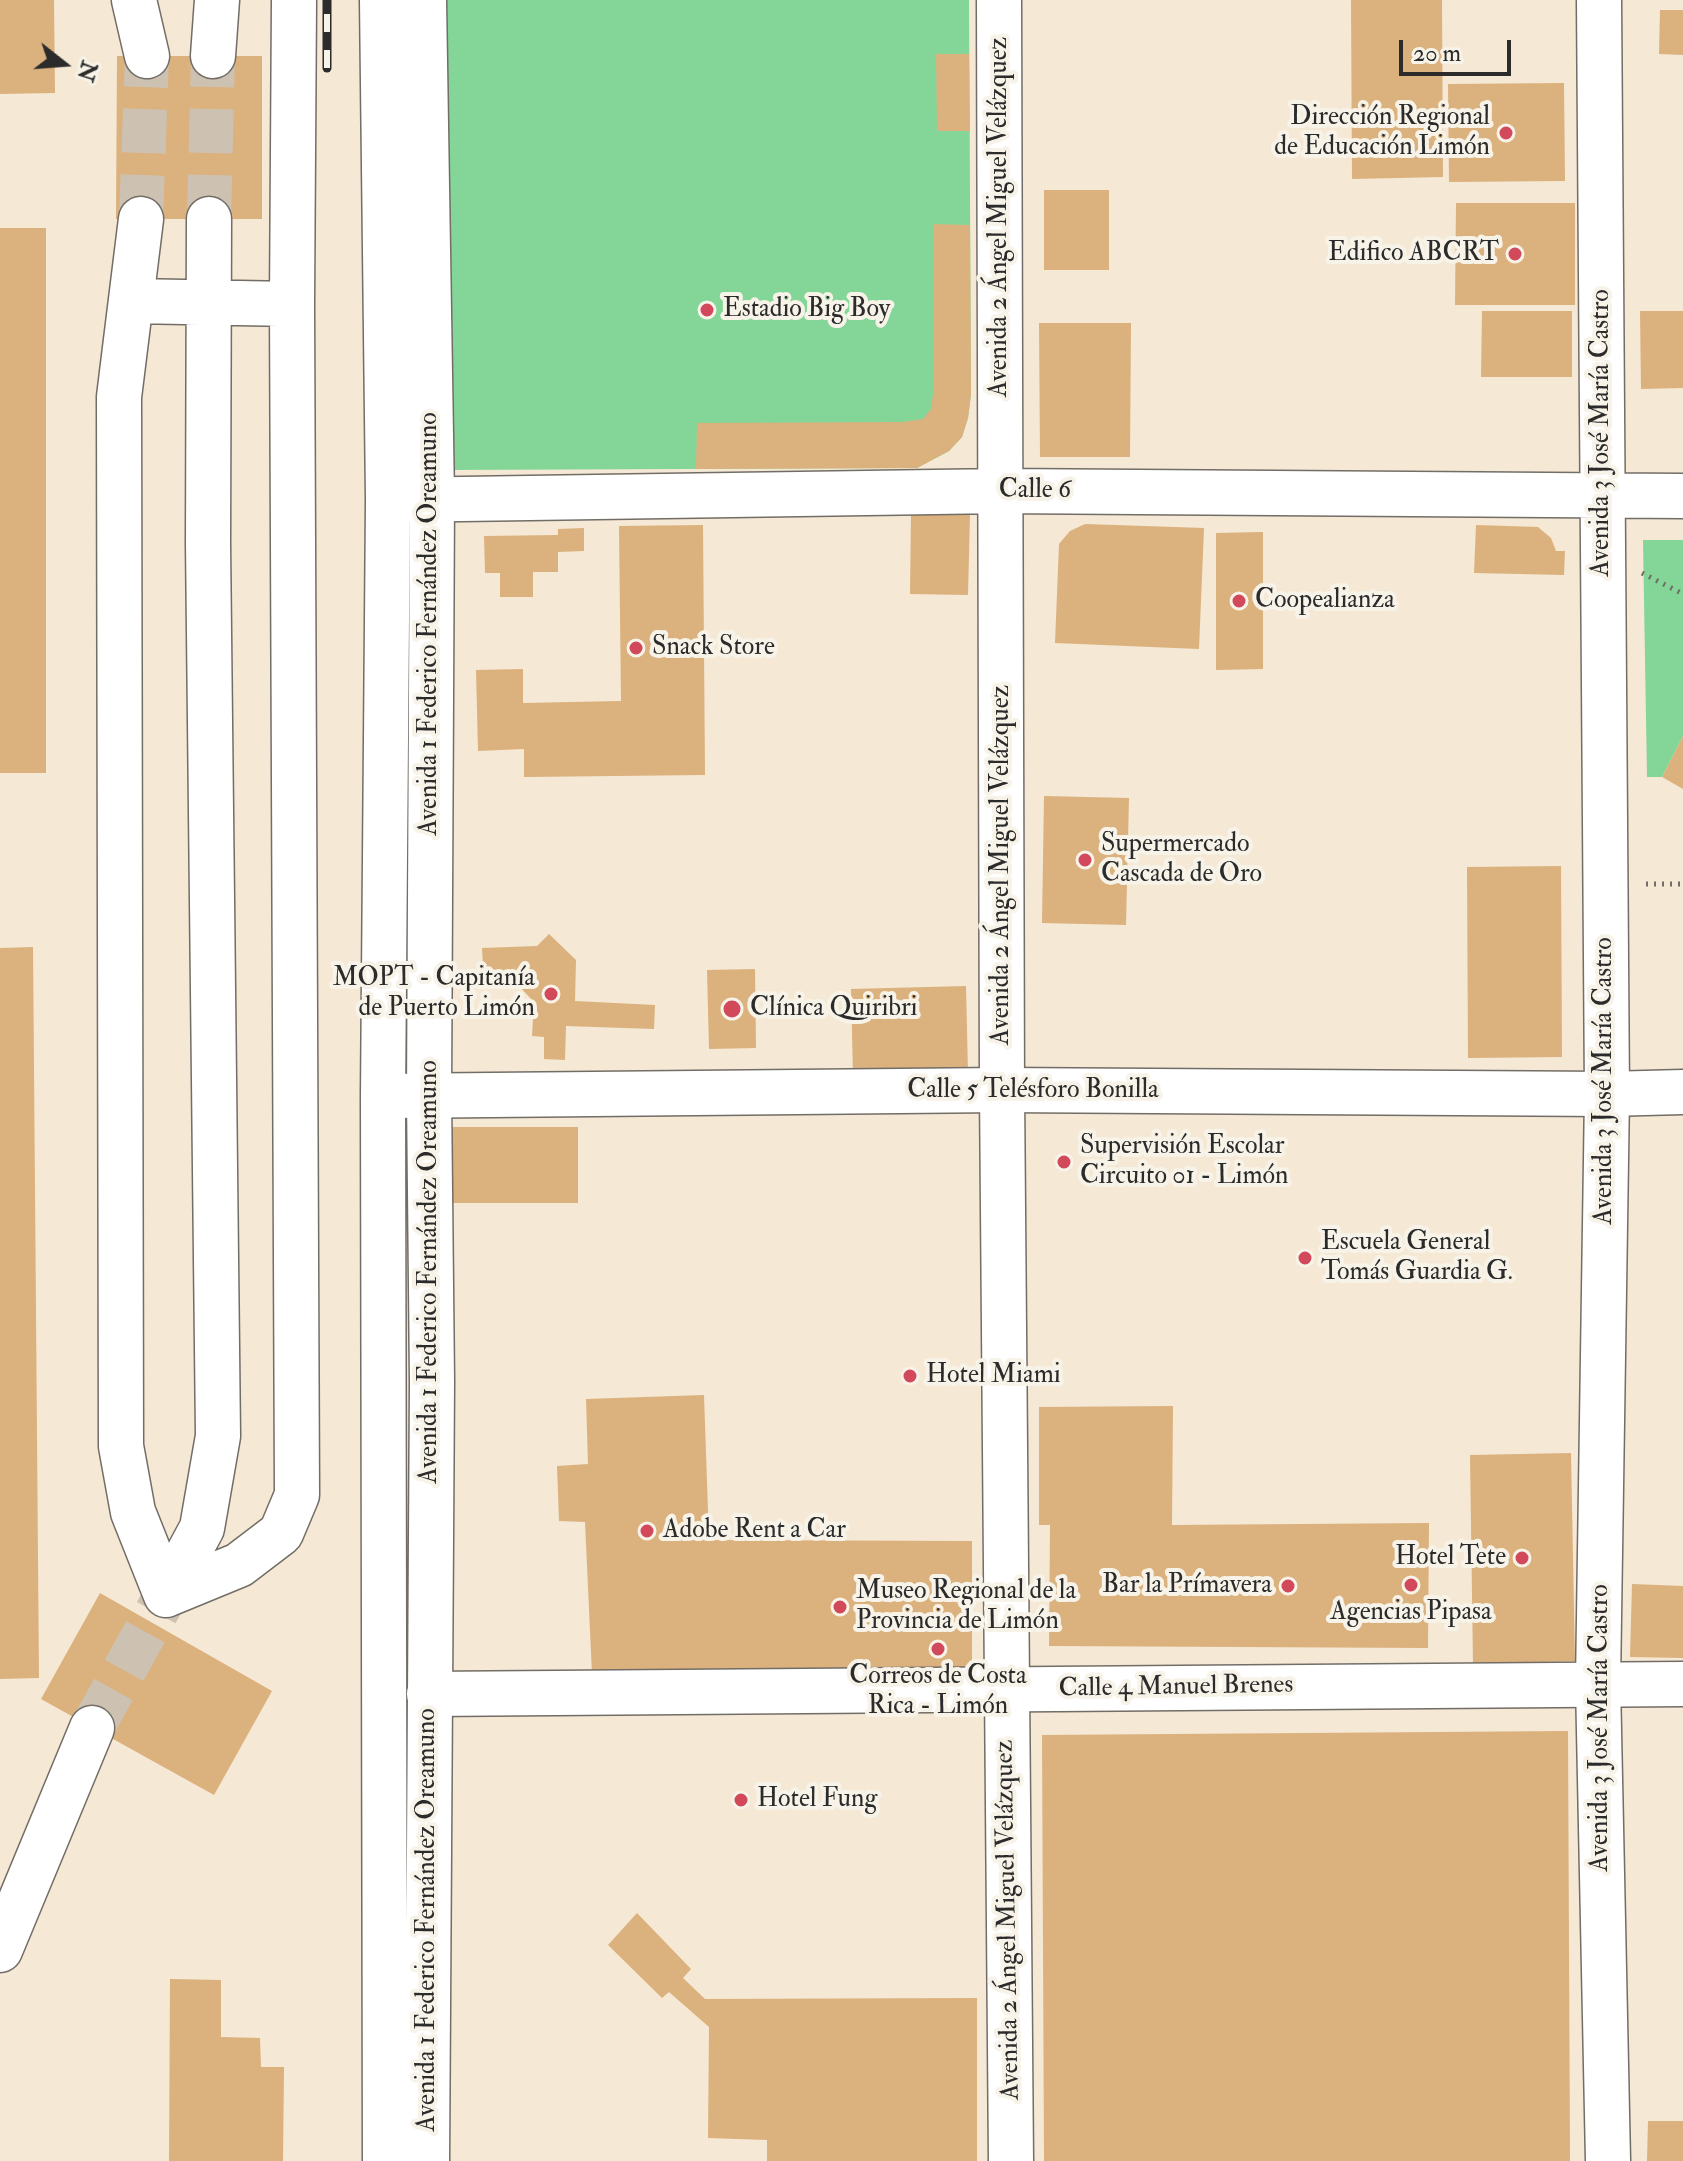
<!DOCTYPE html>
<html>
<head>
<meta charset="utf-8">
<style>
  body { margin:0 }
  #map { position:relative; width:1683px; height:2161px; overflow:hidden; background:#f5e8d4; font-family:"IM FELL Double Pica",serif }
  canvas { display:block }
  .north { position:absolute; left:24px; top:24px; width:80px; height:80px; -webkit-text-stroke:6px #f7f3e8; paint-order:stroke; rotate:107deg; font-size:22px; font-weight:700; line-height:32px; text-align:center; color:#2b2b2b }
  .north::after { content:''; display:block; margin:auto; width:28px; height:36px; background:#2b2b2b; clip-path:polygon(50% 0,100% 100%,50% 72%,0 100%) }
  .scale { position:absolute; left:1399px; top:40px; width:112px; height:36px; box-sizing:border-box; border:4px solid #2b2b2b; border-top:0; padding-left:10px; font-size:24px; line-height:28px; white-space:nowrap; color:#2b2b2b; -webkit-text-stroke:6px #f7f3e8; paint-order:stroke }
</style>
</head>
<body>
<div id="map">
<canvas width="1683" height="2161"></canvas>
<div class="north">N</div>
<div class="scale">20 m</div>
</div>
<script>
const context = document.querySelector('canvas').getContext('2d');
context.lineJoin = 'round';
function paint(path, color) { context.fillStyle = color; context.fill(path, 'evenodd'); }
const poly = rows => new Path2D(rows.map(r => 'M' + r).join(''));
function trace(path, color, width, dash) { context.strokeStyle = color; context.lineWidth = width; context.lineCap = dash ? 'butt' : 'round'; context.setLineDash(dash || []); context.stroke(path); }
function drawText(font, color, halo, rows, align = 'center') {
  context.font = font + ' "IM FELL Double Pica",serif'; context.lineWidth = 8; context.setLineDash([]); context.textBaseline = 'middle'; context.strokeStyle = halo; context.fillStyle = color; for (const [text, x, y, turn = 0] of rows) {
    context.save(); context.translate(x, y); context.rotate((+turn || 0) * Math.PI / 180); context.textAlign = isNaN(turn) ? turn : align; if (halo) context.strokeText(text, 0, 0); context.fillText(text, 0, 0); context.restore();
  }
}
paint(poly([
  [440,0,969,0,971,394,968,418,962,437,949,451,917,468,446,470],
  [1643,540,1683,540,1683,736,1662,777,1647,777]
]), '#83d697');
paint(poly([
  [0,0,54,0,55,93,0,94],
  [1351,0,1442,0,1443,177,1352,179],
  [1660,10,1683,10,1683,55,1659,54],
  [936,54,969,54,970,131,937,131],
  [117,56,262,56,262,219,116,219],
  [1564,83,1565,181,1449,182,1448,84],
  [1044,190,1109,190,1109,270,1044,270],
  [1456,203,1575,203,1575,305,1455,305],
  [933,224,970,225,971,394,968,418,962,437,949,451,917,468,696,469,697,423,903,422,923,419,931,409,933,394],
  [0,228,46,228,46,773,0,773],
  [1482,311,1572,311,1572,377,1481,377],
  [1640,311,1683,311,1683,388,1641,389],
  [1039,323,1131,323,1130,457,1040,457],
  [911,514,970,515,968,595,910,594],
  [1085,524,1204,528,1199,649,1055,643,1059,544,1070,531],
  [703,525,705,775,524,777,524,749,478,751,476,670,523,669,523,703,621,701,619,526],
  [1476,525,1538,527,1551,538,1556,551,1565,551,1564,575,1474,573],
  [584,528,584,551,558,552,558,572,533,572,533,597,500,597,500,573,485,573,484,536,558,535,558,529],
  [1263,532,1263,669,1216,670,1216,533],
  [1683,736,1683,789,1662,777],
  [1044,796,1129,798,1126,925,1042,923],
  [1561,866,1562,1057,1468,1058,1467,867],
  [549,934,576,960,575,1001,655,1005,654,1029,566,1026,565,1060,544,1059,544,1037,532,1036,534,1002,518,985,484,986,482,948,537,946],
  [33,947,39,1678,0,1679,0,948],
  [755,969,756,1048,709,1049,707,970],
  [966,986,968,1073,853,1076,851,989],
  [448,1127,578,1127,578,1203,447,1203],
  [704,1395,709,1540,972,1541,972,1674,592,1674,585,1522,559,1521,557,1466,588,1464,586,1399],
  [1173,1406,1172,1525,1429,1523,1428,1648,1049,1646,1050,1525,1039,1525,1039,1407],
  [1571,1453,1575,1661,1473,1664,1470,1455],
  [1632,1584,1683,1586,1683,1658,1630,1657],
  [100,1593,272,1691,214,1795,41,1699],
  [1568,1731,1570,2161,1044,2161,1042,1735],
  [637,1913,691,1969,683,1978,705,1999,977,1998,977,2161,767,2161,767,2140,708,2138,709,2027,669,1992,662,1998,608,1945],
  [170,1979,221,1980,221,2037,260,2038,261,2067,284,2067,283,2161,169,2161],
  [1648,2121,1683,2121,1683,2161,1647,2161]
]), '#dbb17e');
trace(poly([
  [141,219,147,56],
  [209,219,213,56],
  [92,1728,166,1595]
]), '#cdc2b2', 44, [44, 22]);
const minor = poly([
  [134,0,147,56],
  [999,0,1002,1090,1011,2161],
  [1599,0,1607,1094,1598,1683,1608,2161],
  [213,56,217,0],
  [141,219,119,397,121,1446,133,1512,166,1595],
  [131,301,292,304],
  [394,500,1002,491,1683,496],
  [166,1595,239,1565,281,1533,297,1495,292,304,294,0],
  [166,1595,202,1528,218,1436,208,543,209,219],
  [0,1950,92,1728]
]);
const major = poly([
  [389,1096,1002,1090,1607,1094,1683,1092],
  [429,1694,1683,1684]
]);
const highway = poly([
  [382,0,388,500,383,1096,385,2161],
  [424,0,432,498,429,1096,432,1382,427,2161]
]);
trace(minor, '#726d66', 47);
trace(major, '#726d66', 47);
trace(highway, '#726d66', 47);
trace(poly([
  [1642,573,1683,594],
  [1646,884,1683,884]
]), '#726d66', 5, [2, 6]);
trace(minor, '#fff', 44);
trace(major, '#fff', 44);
trace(highway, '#fff', 44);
const rail = poly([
  [327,68,327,0]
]);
trace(rail, '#2b2b2b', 9);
trace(rail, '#f7f3e8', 6, [18]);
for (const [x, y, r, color] of [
  [1506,133,8,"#d1495b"],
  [1515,254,8,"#d1495b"],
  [707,310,8,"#d1495b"],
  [1239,601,8,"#d1495b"],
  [636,648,8,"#d1495b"],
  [1085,860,8,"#d1495b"],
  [551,994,8,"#d1495b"],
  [732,1009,10,"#d1495b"],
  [1064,1162,8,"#d1495b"],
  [1305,1258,8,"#d1495b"],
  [910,1376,8,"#d1495b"],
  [647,1531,8,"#d1495b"],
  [1522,1558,8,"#d1495b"],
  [1411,1585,8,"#d1495b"],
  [1288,1586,8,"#d1495b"],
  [840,1607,8,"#d1495b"],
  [938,1649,8,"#d1495b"],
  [741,1800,8,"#d1495b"]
]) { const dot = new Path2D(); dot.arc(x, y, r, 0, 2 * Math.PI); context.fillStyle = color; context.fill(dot); trace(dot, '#f7f3e8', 3); }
drawText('26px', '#2b2b2b', '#f7f3e8', [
  ["Dirección Regional",1490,118,"right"],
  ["de Educación Limón",1490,148,"right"],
  ["Edifico ABCRT",1499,254,"right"],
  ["Estadio Big Boy",723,310],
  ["Coopealianza",1255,601],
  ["Snack Store",652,648],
  ["Supermercado",1101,845],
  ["Cascada de Oro",1101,875],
  ["MOPT - Capitanía",535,979,"right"],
  ["de Puerto Limón",535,1009,"right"],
  ["Clínica Quiribri",750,1009],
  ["Supervisión Escolar",1080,1147],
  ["Circuito 01 - Limón",1080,1177],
  ["Escuela General",1321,1243],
  ["Tomás Guardia G.",1321,1273],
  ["Hotel Miami",926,1376],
  ["Adobe Rent a Car",663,1531],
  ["Hotel Tete",1506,1558,"right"],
  ["Bar la Prímavera",1272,1586,"right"],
  ["Museo Regional de la",856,1592],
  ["Provincia de Limón",856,1622],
  ["Agencias Pipasa",1411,1613,"center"],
  ["Correos de Costa",938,1677,"center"],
  ["Rica - Limón",938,1707,"center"],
  ["Hotel Fung",757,1800]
], 'left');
drawText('26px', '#2b2b2b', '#f7f3e8', [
  ["Avenida 2 Ángel Miguel Velázquez",1000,217,-90],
  ["Avenida 3 José María Castro",1602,433,-90],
  ["Calle 6",1035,491],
  ["Avenida 1 Federico Fernández Oreamuno",430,624,-90],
  ["Avenida 2 Ángel Miguel Velázquez",1002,865,-90],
  ["Avenida 3 José María Castro",1605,1081,-90],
  ["Calle 5 Telésforo Bonilla",1033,1091],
  ["Avenida 1 Federico Fernández Oreamuno",430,1272,-90],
  ["Calle 4 Manuel Brenes",1176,1688,-1],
  ["Avenida 3 José María Castro",1601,1728,-90],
  ["Avenida 1 Federico Fernández Oreamuno",428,1920,-90],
  ["Avenida 2 Ángel Miguel Velázquez",1009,1920,-91]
]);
</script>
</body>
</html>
